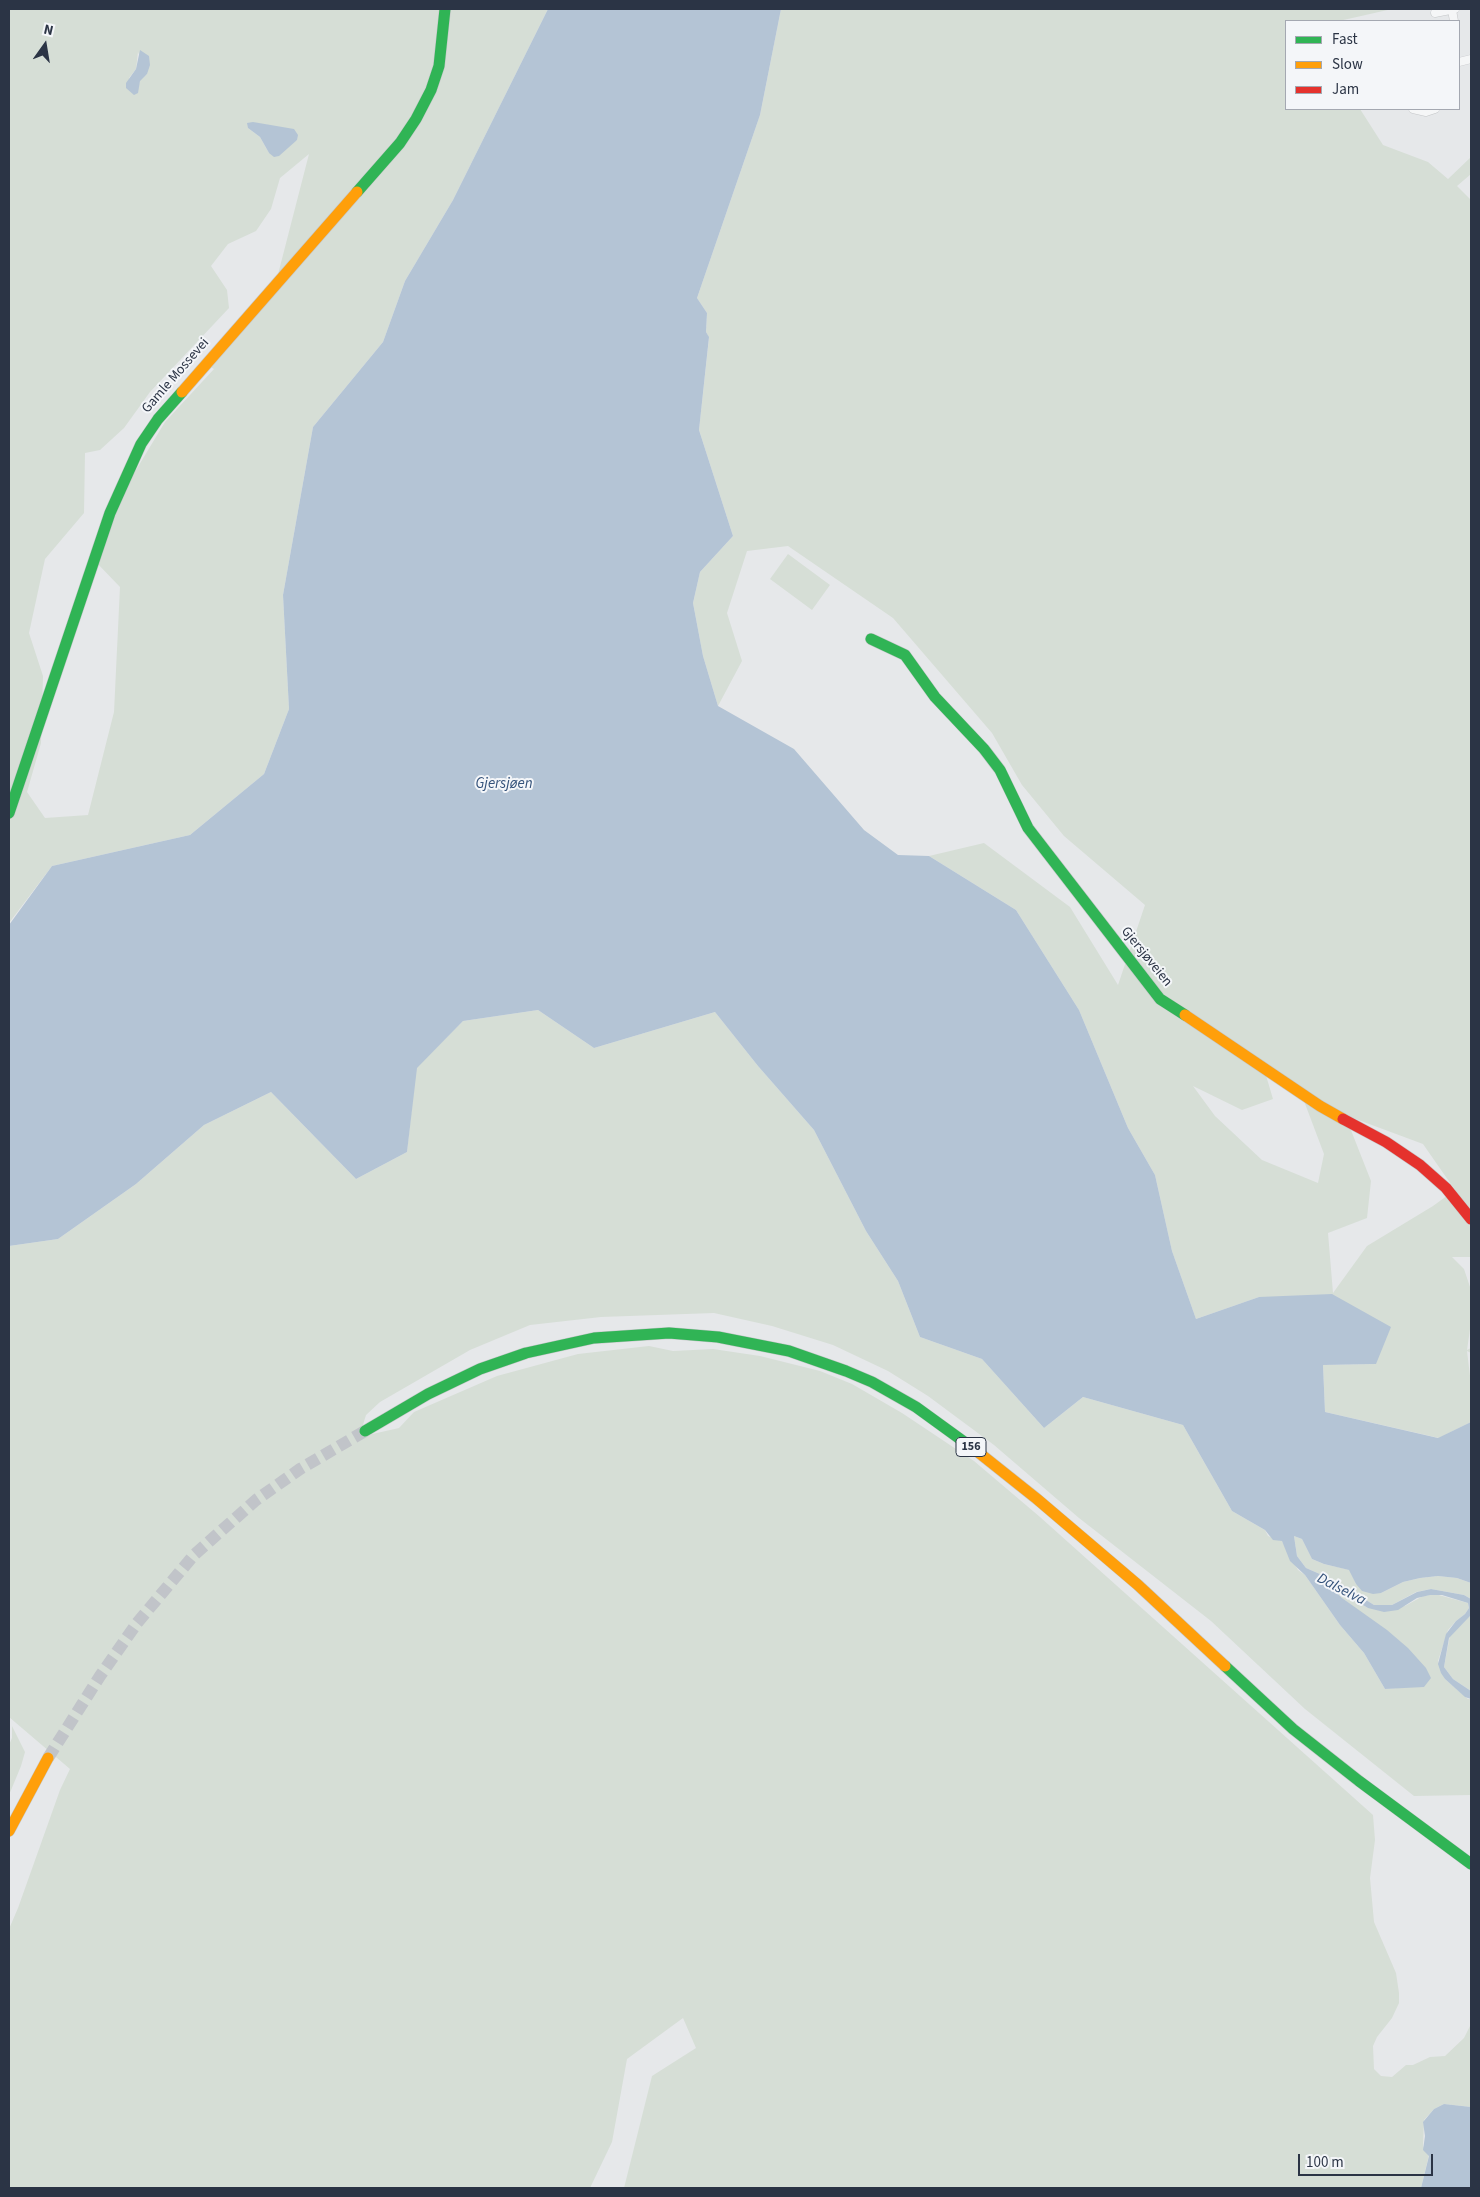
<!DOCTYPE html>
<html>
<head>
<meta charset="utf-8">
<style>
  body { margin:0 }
  #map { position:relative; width:1480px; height:2197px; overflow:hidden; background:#e6e8ea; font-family:"Source Sans 3",sans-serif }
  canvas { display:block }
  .frame { position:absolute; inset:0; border:10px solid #2b3445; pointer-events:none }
  .legend { position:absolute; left:1285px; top:20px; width:175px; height:90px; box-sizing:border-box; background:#f4f6f9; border:1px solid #a4a8b1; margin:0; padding:6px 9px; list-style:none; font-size:15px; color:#2b3445 }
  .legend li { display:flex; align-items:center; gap:10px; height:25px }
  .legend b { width:25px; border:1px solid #a4a8b1 }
  .north { position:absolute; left:20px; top:20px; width:50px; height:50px; -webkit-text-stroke:4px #f4f6f9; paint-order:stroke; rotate:13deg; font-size:14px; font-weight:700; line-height:20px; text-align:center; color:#2b3445 }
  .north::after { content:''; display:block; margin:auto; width:18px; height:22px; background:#2b3445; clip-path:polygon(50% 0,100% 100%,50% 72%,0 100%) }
  .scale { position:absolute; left:1298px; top:2154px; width:135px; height:22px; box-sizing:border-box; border:2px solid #2b3445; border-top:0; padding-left:6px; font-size:15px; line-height:18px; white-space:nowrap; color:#2b3445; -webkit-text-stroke:4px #f4f6f9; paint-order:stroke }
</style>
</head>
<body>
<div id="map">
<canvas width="1480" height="2197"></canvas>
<div class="frame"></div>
<ul class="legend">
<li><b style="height:6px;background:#30b455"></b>Fast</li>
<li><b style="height:6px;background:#ff9f0a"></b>Slow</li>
<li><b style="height:6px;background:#e5322d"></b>Jam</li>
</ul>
<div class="north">N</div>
<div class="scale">100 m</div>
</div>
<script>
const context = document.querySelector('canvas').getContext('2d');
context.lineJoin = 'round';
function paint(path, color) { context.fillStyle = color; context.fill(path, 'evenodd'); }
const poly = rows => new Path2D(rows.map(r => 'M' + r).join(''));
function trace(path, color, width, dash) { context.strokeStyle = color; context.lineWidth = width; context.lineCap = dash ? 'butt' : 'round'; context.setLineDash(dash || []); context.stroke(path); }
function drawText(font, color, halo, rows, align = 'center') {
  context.font = font + ' "Source Sans 3",sans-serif'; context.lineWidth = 4; context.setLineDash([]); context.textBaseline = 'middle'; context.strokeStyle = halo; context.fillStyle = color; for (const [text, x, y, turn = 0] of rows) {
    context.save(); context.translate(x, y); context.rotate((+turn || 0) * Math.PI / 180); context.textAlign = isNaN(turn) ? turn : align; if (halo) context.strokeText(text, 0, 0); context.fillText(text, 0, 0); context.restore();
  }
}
paint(poly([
  [9,9,548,9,453,200,405,281,383,342,313,427,283,595,289,709,264,774,190,835,52,866,9,923],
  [138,52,147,74,140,80,137,93,129,78,136,69],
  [248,128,297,140,269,153,260,137],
  [309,154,275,286,206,364,214,369,165,422,110,513,94,560,120,587,114,712,88,815,45,818,27,792,41,743,43,676,29,633,45,559,84,513,85,453,100,450,124,428,150,392,229,308,227,290,211,266,228,244,256,231,271,209,280,178],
  [781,9,1392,9,1339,21,1286,21,1286,109,1360,109,1383,145,1428,162,1448,179,1471,157,1471,174,1457,186,1471,200,1471,1257,1452,1257,1464,1269,1471,1290,1471,1322,1467,1350,1471,1348,1471,1353,1467,1351,1471,1384,1471,1422,1439,1438,1325,1412,1323,1365,1376,1364,1259,1297,1196,1319,1172,1251,1155,1175,1128,1128,1079,1010,1016,910,929,856,984,843,1070,907,1118,985,1145,905,1064,836,1022,785,992,733,893,618,788,546,747,551,727,613,742,661,718,706,703,656,693,603,700,572,733,536,699,430,709,338,706,332,707,313,697,298,760,115],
  [1262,1062,1304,1101,1324,1154,1318,1183,1262,1160,1215,1116,1193,1086,1242,1110,1273,1099],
  [1345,1115,1423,1144,1455,1190,1433,1206,1367,1246,1333,1293,1328,1233,1367,1218,1371,1181],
  [788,554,830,585,812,610,770,579],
  [538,1010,594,1048,715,1012,758,1066,814,1130,866,1231,898,1281,920,1337,982,1359,1044,1428,1083,1397,1183,1425,1232,1511,1265,1530,1268,1536,1282,1541,1298,1570,1305,1575,1340,1625,1364,1653,1385,1689,1409,1687,1361,1613,1342,1598,1336,1592,1337,1590,1368,1608,1405,1606,1423,1596,1435,1594,1468,1603,1469,1608,1465,1614,1456,1621,1448,1630,1438,1661,1445,1679,1468,1699,1471,1699,1471,1795,1414,1796,1305,1709,1211,1621,1079,1518,994,1445,928,1396,888,1371,833,1345,772,1326,714,1313,601,1317,530,1325,470,1350,380,1402,366,1415,362,1428,368,1435,399,1428,414,1412,497,1376,578,1354,649,1346,673,1351,713,1349,760,1356,820,1371,852,1384,902,1413,974,1461,1040,1517,1373,1815,1375,1840,1370,1878,1374,1922,1396,1973,1399,1993,1399,2003,1392,2018,1377,2037,1373,2046,1374,2069,1381,2076,1392,2077,1406,2065,1413,2065,1430,2057,1445,2056,1464,2038,1471,2024,1471,2107,1444,2104,1434,2109,1424,2120,1423,2146,1429,2155,1421,2188,624,2188,652,2076,696,2048,683,2018,627,2059,612,2142,590,2188,9,2188,9,1929,18,1908,60,1790,70,1769,9,1717,9,1246,58,1239,136,1184,204,1125,271,1092,356,1179,407,1152,416,1068,463,1021],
  [1294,1536,1302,1539,1312,1559,1324,1564,1350,1570,1356,1584,1381,1593,1403,1582,1420,1578,1438,1576,1457,1578,1471,1583,1471,1599,1464,1595,1431,1589,1416,1592,1392,1605,1374,1605,1336,1581,1306,1568,1297,1556],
  [1471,1615,1471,1691,1453,1679,1444,1667,1450,1635],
  [12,1726,25,1752,21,1766,9,1795,9,1745,12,1738]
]), '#d6ded6');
paint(poly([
  [548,9,781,9,760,115,697,298,707,313,706,332,709,337,699,430,733,536,700,572,693,603,703,656,718,706,794,749,864,830,898,855,929,856,1016,910,1079,1010,1128,1128,1155,1175,1172,1251,1196,1319,1259,1297,1332,1294,1391,1327,1376,1364,1323,1365,1325,1412,1438,1438,1471,1422,1471,1583,1457,1578,1438,1576,1420,1578,1403,1582,1381,1593,1373,1594,1362,1591,1356,1584,1349,1570,1324,1564,1312,1559,1302,1539,1294,1536,1297,1556,1306,1568,1336,1581,1374,1605,1392,1605,1417,1592,1431,1589,1464,1595,1471,1599,1471,1615,1449,1638,1444,1667,1453,1679,1471,1691,1471,1699,1465,1697,1445,1679,1441,1673,1438,1664,1446,1634,1456,1621,1465,1614,1469,1608,1468,1603,1442,1595,1430,1595,1417,1598,1398,1610,1384,1612,1368,1608,1337,1590,1336,1592,1342,1598,1387,1630,1408,1648,1426,1668,1431,1678,1424,1687,1385,1689,1364,1653,1340,1625,1305,1575,1290,1561,1282,1541,1273,1540,1265,1530,1232,1511,1183,1425,1083,1397,1044,1428,982,1359,920,1337,898,1281,866,1231,814,1130,758,1066,715,1012,594,1048,538,1010,463,1021,417,1068,407,1152,356,1179,271,1092,204,1125,136,1184,58,1239,9,1246,9,925,52,866,190,835,264,774,289,709,283,595,313,427,383,342,405,281,453,200],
  [140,50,149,56,150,65,147,74,140,81,138,93,134,95,126,88,126,83,136,69],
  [253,122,294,129,298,135,297,140,279,156,274,157,269,153,260,137,248,128,247,123],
  [1444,2104,1471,2107,1471,2188,1421,2188,1429,2156,1423,2150,1425,2136,1423,2122,1434,2109]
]), '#b4c4d5');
trace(poly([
  [48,1758,100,1676,137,1623,194,1555,256,1500,300,1469,365,1431]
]), '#c1c4c9', 12, [12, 6]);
const street = poly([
  [1452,10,1454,21],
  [1435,13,1455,9],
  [1459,62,1471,59],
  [1413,109,1426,112,1435,109]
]);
const fast = poly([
  [357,192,400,143,416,119,431,90,439,66,445,9],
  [871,639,905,655,935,697,984,749,1000,770,1028,828,1160,999,1185,1015],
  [9,813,110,513,141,444,158,419,182,392],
  [365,1431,428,1394,480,1369,526,1353,594,1338,669,1333,718,1337,789,1351,846,1371,872,1382,916,1407,978,1452],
  [1225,1666,1293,1729,1359,1781,1471,1864]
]);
const slow = poly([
  [182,392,357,192],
  [1185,1015,1320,1106,1343,1119],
  [978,1452,1037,1499,1138,1585,1225,1666],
  [9,1831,48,1758]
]);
const jam = poly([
  [1343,1119,1386,1142,1420,1165,1446,1188,1471,1219]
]);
trace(street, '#c4c6c8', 9);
trace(fast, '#c4c6c8', 12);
trace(slow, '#c4c6c8', 12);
trace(jam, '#c4c6c8', 12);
trace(street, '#f5f6f7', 8);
trace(fast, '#30b455', 11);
trace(slow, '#ff9f0a', 11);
trace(jam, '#e5322d', 11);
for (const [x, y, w] of [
  [971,1447,30]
]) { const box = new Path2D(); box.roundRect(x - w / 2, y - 9.5, w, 19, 4); context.fillStyle = '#f4f6f9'; context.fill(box); trace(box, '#2b3445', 1); }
drawText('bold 12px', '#2b3445', null, [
  ["156",971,1447]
]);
drawText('14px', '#2b3445', '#f4f6f9', [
  ["Gamle Mossevei",176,376,-49],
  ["Gjersjøveien",1146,957,51]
]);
drawText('italic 15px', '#34527a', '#f4f6f9', [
  ["Gjersjøen",504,785],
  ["Dalselva",1341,1590,27]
]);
</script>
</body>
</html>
